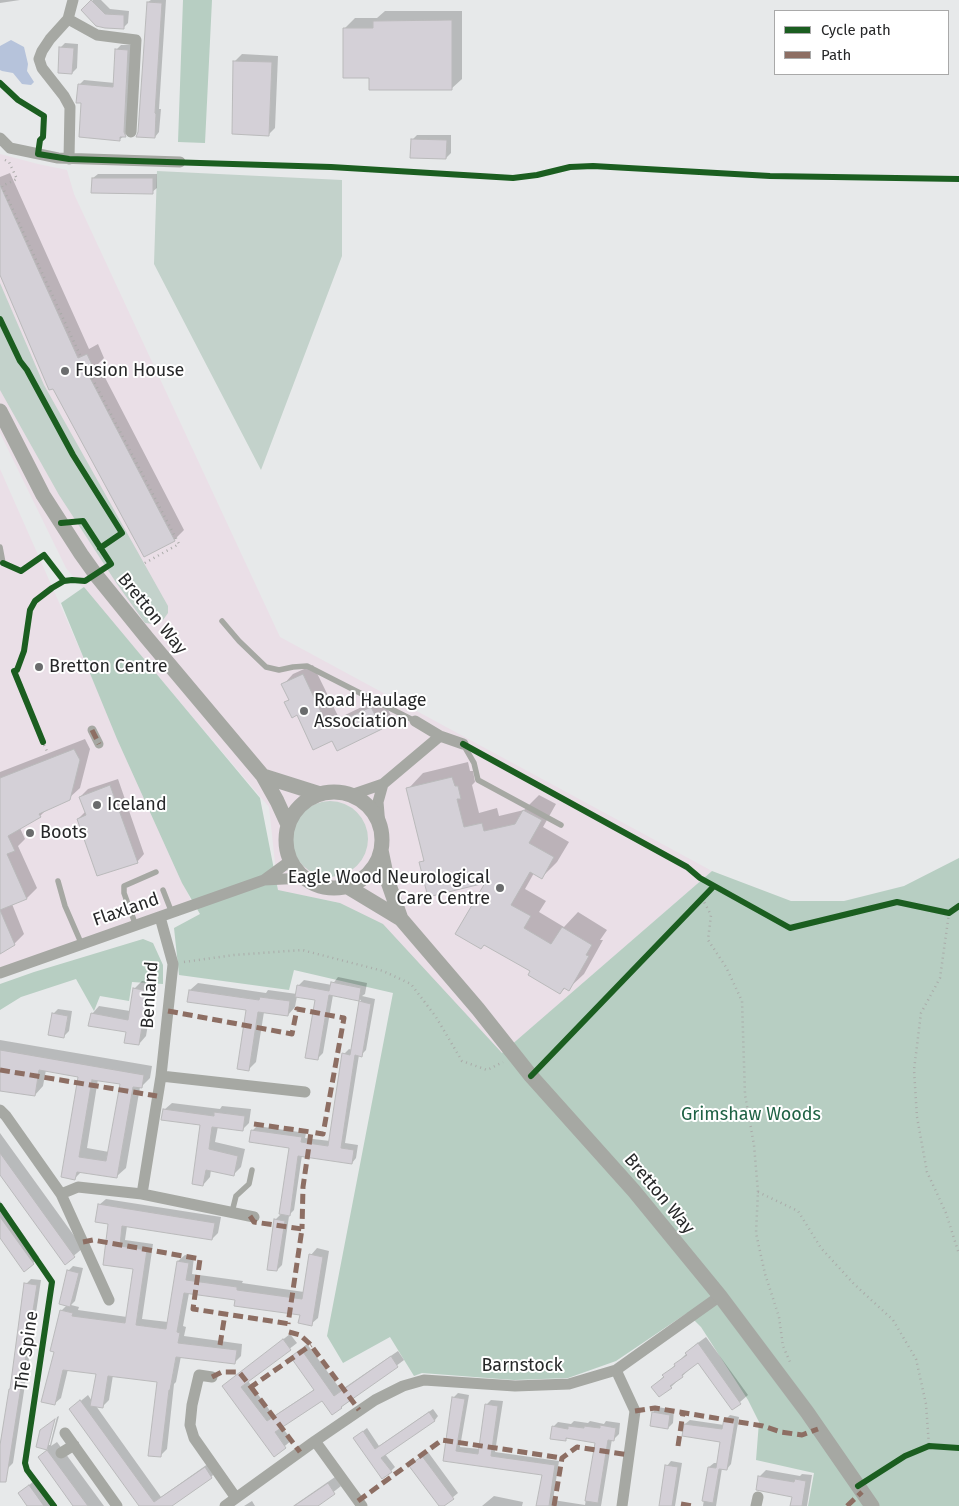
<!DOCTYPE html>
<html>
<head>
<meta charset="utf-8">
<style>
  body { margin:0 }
  #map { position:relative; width:959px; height:1506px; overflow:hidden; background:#e7e9ea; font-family:"Fira Sans",sans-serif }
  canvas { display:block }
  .legend { position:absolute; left:774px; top:10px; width:175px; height:65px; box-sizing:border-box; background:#fff; border:1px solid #a9a9a9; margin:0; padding:6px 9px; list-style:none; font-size:15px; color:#272829 }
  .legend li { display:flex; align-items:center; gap:10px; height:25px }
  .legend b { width:25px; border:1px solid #a9a9a9 }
</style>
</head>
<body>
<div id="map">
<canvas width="959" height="1506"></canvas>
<ul class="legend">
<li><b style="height:6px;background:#1b5e20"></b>Cycle path</li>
<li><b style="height:6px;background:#8d6e63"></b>Path</li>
</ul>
</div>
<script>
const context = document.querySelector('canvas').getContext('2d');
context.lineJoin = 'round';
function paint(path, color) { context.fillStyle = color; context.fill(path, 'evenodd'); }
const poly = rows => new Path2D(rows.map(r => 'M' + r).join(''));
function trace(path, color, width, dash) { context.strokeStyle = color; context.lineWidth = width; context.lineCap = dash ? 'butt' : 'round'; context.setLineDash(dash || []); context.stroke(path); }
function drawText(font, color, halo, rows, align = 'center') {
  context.font = font + ' "Fira Sans",sans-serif'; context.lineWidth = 4; context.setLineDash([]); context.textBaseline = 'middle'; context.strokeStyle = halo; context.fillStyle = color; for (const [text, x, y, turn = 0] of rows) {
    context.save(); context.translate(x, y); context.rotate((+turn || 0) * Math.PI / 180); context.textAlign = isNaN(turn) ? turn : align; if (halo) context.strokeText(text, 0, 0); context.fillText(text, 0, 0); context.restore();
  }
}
paint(poly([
  [0,154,38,164,67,170,74,194,280,637,712,871,502,1054,340,903,278,891,269,807,66,568,0,433],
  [0,469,192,903,0,970]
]), '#eadfe7');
paint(poly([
  [157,171,342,180,342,256,261,470,154,264],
  [0,283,44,385,168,606,168,613,163,620,154,624,145,623,117,584,59,495,0,390],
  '292 839a38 38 0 1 1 76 0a38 38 0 1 1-76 0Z'
]), '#c3d2cb');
paint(poly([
  [183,0,212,0,205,143,178,142],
  [84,587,260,798,278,890,340,903,383,924,502,1053,712,871,791,901,844,901,904,886,959,858,959,1506,808,1506,814,1473,756,1460,759,1422,748,1400,701,1327,687,1313,616,1361,568,1378,514,1380,422,1373,414,1376,390,1337,343,1363,327,1336,393,993,294,970,289,990,179,975,174,928,200,914,182,883,117,739,61,603],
  [143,939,153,943,163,965,163,984,132,982,129,1001,100,996,94,1011,76,979,21,997,0,1010,0,984,34,972]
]), '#b7cec2');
paint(poly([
  [11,40,24,47,28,64,27,71,34,82,31,85,22,84,13,73,2,71,0,70,0,46]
]), '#b6c3db');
paint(poly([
  [0,0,20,0,0,3],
  [93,0,101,0,110,9,129,11,128,23,123,28,83,10],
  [151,0,166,0,159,109,161,109,159,132,155,137,148,2],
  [385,11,462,11,462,79,451,89,371,77,345,28,355,18,377,18],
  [65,43,78,44,77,68,72,73,60,48],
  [121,45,132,45,130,131,119,140,82,102,79,85,84,80,115,83,116,50],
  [242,54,278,56,275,128,268,135,235,61],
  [417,135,451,135,451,153,446,158,412,140],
  [10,173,89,349,98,344,104,358,98,364,184,530,174,540,0,272,0,177],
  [98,174,157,174,157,188,152,192,93,178],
  [313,665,339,718,382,697,392,718,381,728,333,739,286,703,289,699,283,685,293,674],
  [85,739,90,749,80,788,69,798,47,809,40,816,20,828,25,839,18,846,37,888,27,898,12,904,24,934,14,944,0,950,0,772],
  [468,762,470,771,473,771,475,782,472,785,479,813,497,808,499,816,524,810,539,795,556,804,543,827,569,842,557,862,542,877,534,873,525,889,546,901,539,912,564,927,578,912,607,930,600,940,603,940,584,974,568,989,565,988,560,993,531,971,488,881,421,863,425,859,408,789,423,773],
  [118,779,144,854,137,862,78,819,86,811,80,797,88,789],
  [338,977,367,983,365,994,362,996,375,999,366,1050,361,1055,359,1055,345,1143,358,1145,356,1158,352,1163,302,1155,294,1210,288,1216,289,1216,282,1265,277,1270,275,1220,282,1213,291,1147,252,1131,257,1126,306,1133,305,1138,330,1141,344,1054,349,1049,352,1050,361,1000,333,995,323,1053,317,1059,316,999,297,996,295,1007,288,1015,264,1012,256,1062,248,1070,247,1009,190,990,198,983,266,993,268,990,297,994,298,986,304,980,332,985],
  [142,981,155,983,146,1036,139,1044,127,1031,92,1014,99,1006,130,1011,134,989],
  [58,1009,72,1011,69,1031,64,1036,53,1014],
  [0,1040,152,1066,150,1078,141,1087,140,1087,126,1168,117,1176,82,1171,75,1178,79,1076,46,1070,43,1086,35,1095,0,1090],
  [98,1079,121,1083,109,1152,87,1148],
  [172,1103,220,1109,222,1106,251,1109,249,1123,242,1130,218,1126,215,1142,245,1149,241,1167,234,1174,211,1170,210,1177,203,1185,202,1124,164,1110],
  [0,1133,83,1248,65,1263,0,1173],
  [106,1199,221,1217,218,1233,212,1239,127,1226,125,1240,153,1244,142,1319,168,1322,178,1261,185,1255,194,1257,192,1274,243,1281,242,1283,304,1292,311,1255,317,1248,329,1251,318,1318,311,1324,301,1314,236,1299,189,1293,183,1326,186,1327,184,1336,242,1344,241,1356,234,1363,181,1356,176,1382,174,1384,167,1449,160,1456,158,1381,113,1375,109,1400,102,1407,96,1406,161,1497,212,1461,218,1470,211,1477,170,1506,141,1506,71,1409,88,1395,92,1401,97,1373,68,1369,61,1398,54,1404,55,1351,61,1311,67,1305,68,1271,73,1266,83,1268,75,1301,71,1305,79,1307,78,1310,127,1317,135,1268,105,1264,109,1223,99,1205],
  [0,1201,39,1257,33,1263,0,1236],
  [31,1279,41,1280,13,1463,8,1468,0,1467,0,1453,11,1388,26,1284],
  [290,1334,297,1343,248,1381,274,1416,315,1389,294,1355,307,1344,341,1390,398,1351,404,1360,332,1414,322,1399,281,1426,292,1440,274,1455,224,1386],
  [706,1337,748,1395,732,1409,698,1361,671,1387,659,1396,653,1387,695,1345],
  [458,1393,469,1395,460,1447,480,1449,486,1405,491,1400,503,1401,495,1452,559,1461,553,1500,585,1505,596,1442,568,1437,565,1440,553,1427,558,1422,571,1424,574,1421,588,1423,590,1421,604,1424,606,1421,620,1423,619,1434,614,1439,612,1439,601,1506,538,1506,543,1474,445,1460,453,1398],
  [658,1407,674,1410,673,1423,668,1428,653,1412],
  [433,1409,438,1416,435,1420,385,1454,395,1467,391,1471,354,1438,367,1428,379,1446],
  [730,1415,739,1417,731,1464,727,1469,722,1468,716,1506,703,1506,709,1467,714,1463,718,1463,721,1441,685,1424,690,1420,724,1425,725,1420],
  [59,1416,51,1446,57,1442,104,1506,75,1506,40,1457,48,1449,37,1446,41,1430,54,1420,48,1445,50,1445,57,1417],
  [428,1452,458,1493,442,1506,440,1506,416,1461],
  [671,1461,682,1463,675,1506,660,1506,667,1466],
  [766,1470,800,1476,802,1474,812,1475,807,1506,792,1506,793,1496,759,1477],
  [335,1477,341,1486,317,1505,318,1506,293,1506],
  [36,1479,56,1506,28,1506,19,1494],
  [494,1496,523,1502,522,1506,482,1506],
  [252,1501,255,1506,244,1506]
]), '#0003');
const building = poly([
  [91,0,105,14,124,15,124,29,105,28,96,26,81,10,91,0],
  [147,2,162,3,155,113,156,114,155,138,136,137,138,132,147,2],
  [452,20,452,90,369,90,369,78,343,78,343,28,373,28,373,21,452,20],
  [59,47,74,48,72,74,58,73,59,47],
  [115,49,128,50,124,132,126,137,120,137,120,141,79,137,81,103,76,103,78,84,113,87,115,49],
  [233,61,272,62,269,136,232,134,233,61],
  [411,139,447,140,446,159,410,158,411,139],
  [92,178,153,178,153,194,91,193,92,178],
  [0,185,78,358,87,354,94,369,87,372,175,541,144,557,53,389,49,390,0,275,0,185],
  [303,674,328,727,371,707,382,729,337,751,332,741,313,750,297,715,292,718,284,702,289,700,281,684,303,674],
  [74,749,80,760,70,800,39,814,41,817,8,836,15,851,7,854,27,899,0,910,0,778,74,749],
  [452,777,455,786,458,786,461,799,457,799,464,827,482,823,484,831,515,824,523,810,542,820,529,843,554,857,542,879,530,872,511,905,531,916,524,928,551,944,562,927,592,945,586,955,589,956,569,991,564,988,560,994,528,975,530,971,484,945,481,949,455,934,485,883,428,897,419,862,424,861,406,788,452,777],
  [110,785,138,863,97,876,77,819,86,815,79,797,110,785],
  [0,910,15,945,0,954,0,910],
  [331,982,361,988,359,1001,329,995,318,1060,305,1058,315,1000,295,997,297,985,329,991,331,982],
  [133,988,148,991,139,1045,124,1043,126,1032,88,1026,91,1013,128,1020,133,988],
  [189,990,259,1000,260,997,290,1001,288,1016,258,1012,249,1071,237,1069,246,1010,187,1002,189,990],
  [359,1001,371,1004,362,1057,355,1055,341,1148,354,1150,352,1164,298,1156,290,1216,279,1214,289,1148,249,1142,251,1130,302,1137,301,1142,328,1146,342,1053,350,1055,359,1001],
  [52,1013,68,1016,64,1038,48,1035,52,1013],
  [0,1050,144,1075,142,1088,133,1087,117,1178,77,1172,75,1180,61,1177,78,1077,39,1070,35,1096,0,1091,0,1050],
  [92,1080,120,1084,106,1161,79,1157,92,1080],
  [163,1109,214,1116,214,1112,245,1116,243,1131,212,1127,209,1149,238,1156,234,1176,206,1170,203,1186,192,1184,200,1125,161,1120,163,1109],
  [0,1153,75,1257,65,1265,0,1175,0,1153],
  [98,1204,215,1223,212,1240,122,1226,120,1246,147,1250,136,1325,166,1329,177,1261,189,1263,186,1280,237,1287,237,1290,302,1299,309,1254,323,1257,312,1326,298,1323,300,1315,234,1306,235,1300,184,1293,177,1332,180,1333,178,1343,237,1350,235,1364,176,1357,170,1390,169,1390,161,1457,148,1456,157,1382,108,1376,103,1408,90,1406,96,1374,63,1370,55,1405,41,1402,54,1352,50,1351,60,1310,73,1313,72,1316,125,1323,133,1269,103,1265,108,1224,95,1222,98,1204],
  [0,1217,34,1264,24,1272,0,1238,0,1217],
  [274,1219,285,1221,277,1271,267,1270,274,1219],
  [67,1270,79,1273,70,1307,59,1304,67,1270],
  [24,1283,37,1285,6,1482,0,1482,0,1445,9,1389,10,1389,24,1283],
  [283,1339,291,1350,241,1387,267,1421,314,1390,292,1359,293,1355,301,1349,334,1396,391,1356,398,1367,341,1407,342,1408,332,1415,322,1401,275,1432,286,1448,274,1457,222,1386,283,1339],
  [698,1343,741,1404,732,1410,698,1363,682,1375,683,1377,670,1386,672,1388,659,1397,651,1387,664,1377,662,1375,675,1366,674,1364,687,1355,685,1353,698,1343],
  [452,1397,465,1399,456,1451,478,1454,485,1404,498,1406,491,1456,555,1465,549,1506,536,1506,542,1475,443,1461,452,1397],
  [80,1400,154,1502,205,1467,212,1478,172,1506,139,1506,69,1409,80,1400],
  [429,1412,435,1421,381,1458,392,1472,382,1479,353,1438,363,1431,375,1449,429,1412],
  [652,1412,670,1415,668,1429,650,1426,652,1412],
  [55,1419,47,1450,36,1447,40,1430,55,1419],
  [724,1419,735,1421,727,1470,719,1469,713,1503,702,1501,708,1467,716,1468,720,1442,682,1436,684,1424,722,1429,724,1419],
  [600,1425,616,1428,614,1441,608,1440,598,1503,585,1501,595,1443,566,1438,566,1441,550,1439,552,1426,568,1429,568,1426,584,1428,584,1426,600,1428,600,1425],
  [47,1450,88,1506,73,1506,38,1457,47,1450],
  [422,1456,454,1499,444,1506,439,1506,409,1466,422,1456],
  [665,1465,678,1467,672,1506,659,1506,665,1465],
  [758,1476,794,1482,795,1479,806,1481,802,1506,790,1506,792,1497,756,1490,758,1476],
  [328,1483,335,1494,318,1506,294,1506,328,1483],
  [29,1485,44,1506,27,1506,18,1493,29,1485]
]);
paint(building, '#d4d0d7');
trace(building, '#bababb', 1);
trace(poly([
  [5,160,9,162,17,179,2,186,80,355],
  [90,374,179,544,143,564],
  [44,745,48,753],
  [702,898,711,915,708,940,726,967,742,1001,745,1095,754,1145,758,1192,756,1233,765,1274,779,1317,783,1346,790,1362,788,1364],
  [949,913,940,978,921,1013,914,1070,917,1117,927,1172,946,1213,959,1254],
  [184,962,234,955,302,950,383,971,411,984,436,1017,462,1061,487,1070,503,1062],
  [758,1192,798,1211,821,1248,854,1284,893,1320,916,1359,926,1404,929,1446]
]), '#aaaba9', 2.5, [1, 4]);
trace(poly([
  [0,547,3,563],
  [222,621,239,641,266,667,279,670,293,667,307,666,415,721],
  [463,744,474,763,478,780,561,825],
  [58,881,65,906,82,945],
  [163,890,172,913],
  [136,926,124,893,124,886,156,872],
  [232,1212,236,1196,249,1184,252,1170]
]), '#a6a8a3', 5.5);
trace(poly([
  [92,730,99,744]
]), '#a6a8a3', 9);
trace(poly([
  [68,19,97,35,136,40,131,132],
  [0,138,10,148,58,158,180,162],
  [69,159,70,107,64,96,42,68,39,59,42,51,50,39,68,19,73,0],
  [415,721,440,736,463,744],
  [351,795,383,784,440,736],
  [380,826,378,802,383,784],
  [264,880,290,861],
  [0,973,264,880,304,878],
  [161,1076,305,1092],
  [0,1110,6,1116,61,1194,78,1187,142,1194,161,1076,173,964,160,917],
  [61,1194,109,1300],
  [142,1194,254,1217],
  [616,1370,635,1411,622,1506],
  [212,1377,199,1375,192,1405,190,1425,194,1438,236,1498,315,1441],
  [65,1433,117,1506],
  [61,1453,74,1445],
  [225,1506,236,1498],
  [362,1506,315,1441,375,1400,403,1386,424,1380,515,1386,569,1384,616,1370,720,1296],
  [756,1506,758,1497]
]), '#a6a8a3', 11);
trace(poly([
  [0,411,43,495,81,554,96,575,147,638,263,776,277,801,288,825],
  [263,776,320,794],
  '286 840a48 48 0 1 1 96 0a48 48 0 1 1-96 0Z',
  [381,850,387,879,401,919],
  [348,887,401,919,478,1009,531,1076,634,1191,720,1296,807,1412,872,1506]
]), '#a6a8a3', 15);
trace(poly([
  [92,730,99,744],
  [168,1011,292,1034,297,1009,344,1018,323,1134,311,1132],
  [0,1070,157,1096],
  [254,1124,311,1132,303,1187,302,1229],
  [250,1216,254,1222,302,1229,288,1324],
  [83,1242,93,1240,200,1259,193,1309,290,1324],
  [289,1332,300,1335,310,1344,359,1410],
  [220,1345,225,1314],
  [212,1377,222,1372,239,1372,251,1387,311,1345],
  [251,1387,300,1452],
  [635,1411,655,1408,763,1426,781,1432,802,1435,818,1429],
  [678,1446,683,1413],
  [358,1501,442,1440,562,1458],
  [681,1504,692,1506],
  [554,1506,562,1458,577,1447,629,1455],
  [847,1506,862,1492]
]), '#8d6e63', 5, [10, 5]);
trace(poly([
  [0,83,18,100,44,116,43,137,40,140,38,154,69,159,331,167,513,178,537,175,570,167,593,166,770,176,959,179],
  [0,319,20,361,27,370,73,455,122,533,100,548],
  [3,563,21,571,44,555,64,581],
  [43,742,14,671,17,670,24,651,30,610,35,601,52,588,64,581,72,580,85,581,111,564,83,521,61,523],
  [463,744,687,867,700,878,790,928,897,902,949,913,959,906],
  [531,1076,714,886],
  [0,1206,52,1282,25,1463,27,1470,54,1506],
  [858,1486,905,1456,929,1446,959,1448]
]), '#1b5e20', 6);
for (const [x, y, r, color] of [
  [65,371,5,"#6a6c6d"],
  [39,667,5,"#6a6c6d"],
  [304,711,5,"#6a6c6d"],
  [97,805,5,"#6a6c6d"],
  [30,833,5,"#6a6c6d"],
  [500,888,5,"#6a6c6d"]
]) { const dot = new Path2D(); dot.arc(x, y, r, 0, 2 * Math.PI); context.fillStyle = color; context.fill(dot); trace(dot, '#fff', 2); }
drawText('18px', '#272829', '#fff', [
  ["Fusion House",75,371],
  ["Bretton Centre",49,667],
  ["Road Haulage",314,701],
  ["Association",314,722],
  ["Iceland",107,805],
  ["Boots",40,833],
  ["Eagle Wood Neurological",490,878,"right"],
  ["Care Centre",490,899,"right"]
], 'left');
drawText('18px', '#272829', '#fff', [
  ["Bretton Way",152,614,51],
  ["Flaxland",126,910,-19],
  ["Benland",150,995,-86],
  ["Bretton Way",659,1194,50],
  ["The Spine",27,1351,-82],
  ["Barnstock",522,1366]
]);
drawText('18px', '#1f6245', '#fff', [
  ["Grimshaw Woods",751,1115]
]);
</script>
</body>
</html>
